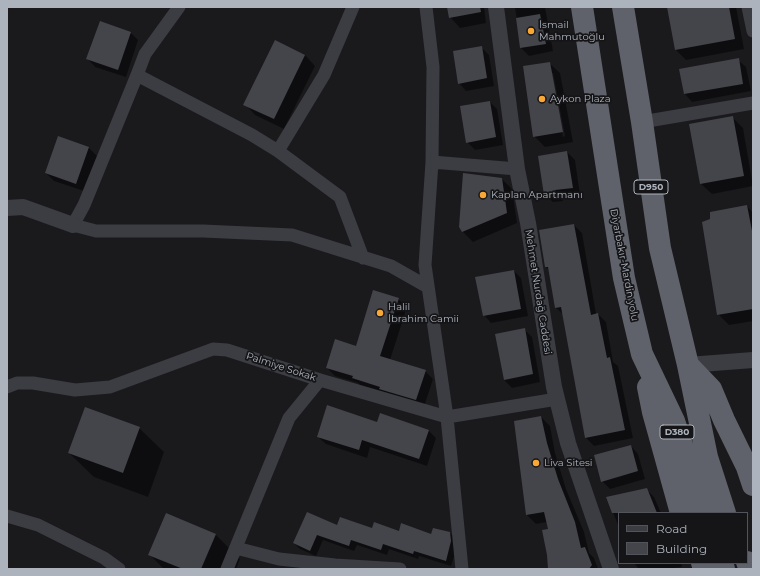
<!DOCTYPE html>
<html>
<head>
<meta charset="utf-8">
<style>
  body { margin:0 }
  #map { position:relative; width:760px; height:576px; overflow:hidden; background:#1a1a1d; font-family:Montserrat,sans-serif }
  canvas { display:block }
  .frame { position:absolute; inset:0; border:8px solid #acb3bd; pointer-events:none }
  .legend { position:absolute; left:618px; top:512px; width:130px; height:52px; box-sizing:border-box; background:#151518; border:1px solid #51545a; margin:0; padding:5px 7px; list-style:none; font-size:12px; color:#acb3bd }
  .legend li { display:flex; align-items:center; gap:8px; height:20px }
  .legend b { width:20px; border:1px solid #51545a }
</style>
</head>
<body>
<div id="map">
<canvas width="760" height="576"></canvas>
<div class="frame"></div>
<ul class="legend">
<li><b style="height:5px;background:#3b3d42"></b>Road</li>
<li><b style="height:11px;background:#44454a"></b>Building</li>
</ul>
</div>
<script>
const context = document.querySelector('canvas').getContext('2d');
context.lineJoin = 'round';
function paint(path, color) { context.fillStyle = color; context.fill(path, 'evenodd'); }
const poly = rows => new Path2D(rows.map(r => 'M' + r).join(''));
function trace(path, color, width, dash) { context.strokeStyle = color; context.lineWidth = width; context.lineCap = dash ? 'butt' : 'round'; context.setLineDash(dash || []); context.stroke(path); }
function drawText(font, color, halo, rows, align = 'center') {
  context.font = font + ' Montserrat,sans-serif'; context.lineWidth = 3.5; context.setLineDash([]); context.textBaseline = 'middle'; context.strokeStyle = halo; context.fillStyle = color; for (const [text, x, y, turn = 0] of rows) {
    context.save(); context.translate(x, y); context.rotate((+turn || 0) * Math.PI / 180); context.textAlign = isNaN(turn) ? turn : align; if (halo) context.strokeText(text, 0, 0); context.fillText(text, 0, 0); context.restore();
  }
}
paint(poly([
  [448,7,484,7,486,23,460,28,450,17],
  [515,7,545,7,553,51,529,56,521,48],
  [668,7,736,7,744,49,686,60,676,50],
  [131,33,138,40,126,77,95,67,88,59],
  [481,47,489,55,494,86,466,91,459,83],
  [305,55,315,66,284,129,255,115,245,104],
  [738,60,746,67,751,91,692,102,685,94,680,70],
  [549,63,560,73,573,142,545,147,534,136],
  [551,73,553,73,565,136,563,137],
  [490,102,497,109,503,145,475,150,467,142],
  [732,117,743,128,753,186,712,194,701,184],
  [59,137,89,148,97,156,84,191,54,181,46,173],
  [567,152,575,160,580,195,562,198,563,201,553,202,545,195],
  [501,178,512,189,517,223,473,242,463,232],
  [747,206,753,213,753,321,729,325,718,314],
  [574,225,582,233,596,314,598,314,606,322,613,362,618,366,633,438,594,446,586,438,563,314,556,308,550,271,546,267],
  [514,271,521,278,528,316,491,323,484,315],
  [398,299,407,307,390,360,425,371,433,379,424,407,361,386,358,383,335,376,327,368,356,347],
  [524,329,532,337,540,382,512,388,504,380],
  [541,417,550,426,555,453,566,489,584,532,589,553,594,558,598,569,549,569,549,530,547,522,536,524,527,515,515,422],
  [378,423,429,431,436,438,427,466,370,447,367,458,326,444,318,437],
  [139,428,164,452,148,497,94,477,69,453],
  [631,446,638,454,645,479,610,489,602,481],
  [646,489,654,497,661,513,619,513,619,527,607,498],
  [338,526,432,535,450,533,456,539,457,548,451,566,419,556,418,559,389,549,387,555,357,545,354,551,323,540,316,556,300,549,294,543],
  [215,534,240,559,236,569,164,569,149,554],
  [634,563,681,563,682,567,666,569,639,569]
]), '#0007');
paint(poly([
  [447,7,480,7,481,12,449,18],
  [667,7,729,7,735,39,675,50],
  [540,14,546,44,520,48,516,18],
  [100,21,131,32,118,70,86,59],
  [275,40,305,55,274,119,243,105],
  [482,46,487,78,458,84,453,51],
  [739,58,743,84,684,94,679,69],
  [550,62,563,132,533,137,523,66],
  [490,101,496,137,466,143,460,106],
  [733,116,744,176,700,184,689,124],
  [58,136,89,147,76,184,45,173],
  [567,151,573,188,555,190,556,193,544,195,538,156],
  [463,173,502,178,507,213,462,232,459,227],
  [747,205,753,236,753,309,717,315,702,222,710,219,710,212],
  [574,224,591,315,598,313,607,358,610,357,625,430,585,438,561,307,555,308,548,267,545,267,539,230],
  [514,270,521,309,483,316,475,277],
  [373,290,399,298,380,356,426,370,416,400,379,389,380,387,352,378,353,376,326,368,335,339,356,346],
  [525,328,533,374,504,380,495,334],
  [327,405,377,422,380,413,429,430,419,459,362,440,359,450,317,437],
  [85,407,140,427,123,473,68,453],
  [541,416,547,443,558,479,575,522,581,548,585,547,592,565,589,569,548,569,547,555,542,530,548,529,544,512,526,515,514,421],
  [631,445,638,471,601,482,594,455],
  [647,488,657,513,612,513,606,497],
  [307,512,337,525,340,517,372,528,374,522,399,531,401,523,431,534,433,528,450,532,451,541,446,561,414,551,413,554,383,544,381,550,351,540,349,546,317,535,310,551,293,543],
  [166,513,216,534,201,569,183,569,148,555]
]), '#44454a');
trace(poly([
  [179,7,145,54,137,75,84,205,73,225,96,231,203,231,292,235,391,266,428,287],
  [426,7,433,67,432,162,425,265,447,417,462,569],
  [748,7,753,31],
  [137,75,252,135,278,151,340,197,363,258],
  [642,122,753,103],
  [278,151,324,75,353,7],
  [432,162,517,169],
  [7,387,17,383,33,383,75,390,110,387,213,349,227,350,320,380,447,417,557,399],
  [7,516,38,525,104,558,119,569],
  [236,548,279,559,335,565,400,569],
  [227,569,289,418,320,380]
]), '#3b3d42', 13);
trace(poly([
  [496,7,517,169,528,223,554,387,568,443,611,569],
  [7,208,23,207,73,225],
  [688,365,753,360]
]), '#3b3d42', 16);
trace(poly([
  [582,7,624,278,642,354,674,421,704,513],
  [623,7,642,122,660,248,688,365,707,457,725,513],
  [688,365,711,389,724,420,747,467,753,485],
  [648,387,653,412,681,513],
  [747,562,750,569],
  [702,563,705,569],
  [722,563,724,569]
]), '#5f626a', 22);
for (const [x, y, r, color] of [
  [531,31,4,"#faa835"],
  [542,99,4,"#faa835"],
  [483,195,4,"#faa835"],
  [380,313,4,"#faa835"],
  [536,463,4,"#faa835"]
]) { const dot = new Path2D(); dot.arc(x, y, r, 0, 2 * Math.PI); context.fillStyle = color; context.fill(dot); trace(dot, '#151518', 1.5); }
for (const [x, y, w] of [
  [651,187,34],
  [677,432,34]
]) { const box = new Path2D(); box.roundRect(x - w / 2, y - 7, w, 14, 3); context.fillStyle = '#151518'; context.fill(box); trace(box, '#acb3bd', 1); }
drawText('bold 9px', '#acb3bd', null, [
  ["D950",651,187],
  ["D380",677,432]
]);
drawText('10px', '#acb3bd', '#151518', [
  ["İsmail",539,25],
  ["Mahmutoğlu",539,37],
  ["Aykon Plaza",550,99],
  ["Kaplan Apartmanı",491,195],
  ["Halil",388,307],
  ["İbrahim Camii",388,319],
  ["Liva Sitesi",544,463]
], 'left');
drawText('10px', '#acb3bd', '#151518', [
  ["Diyarbakır-Mardin yolu",624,265,79],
  ["Mehmet Nurdağ Caddesi",538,292,81],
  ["Palmiye Sokak",281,367,18]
]);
</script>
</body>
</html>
